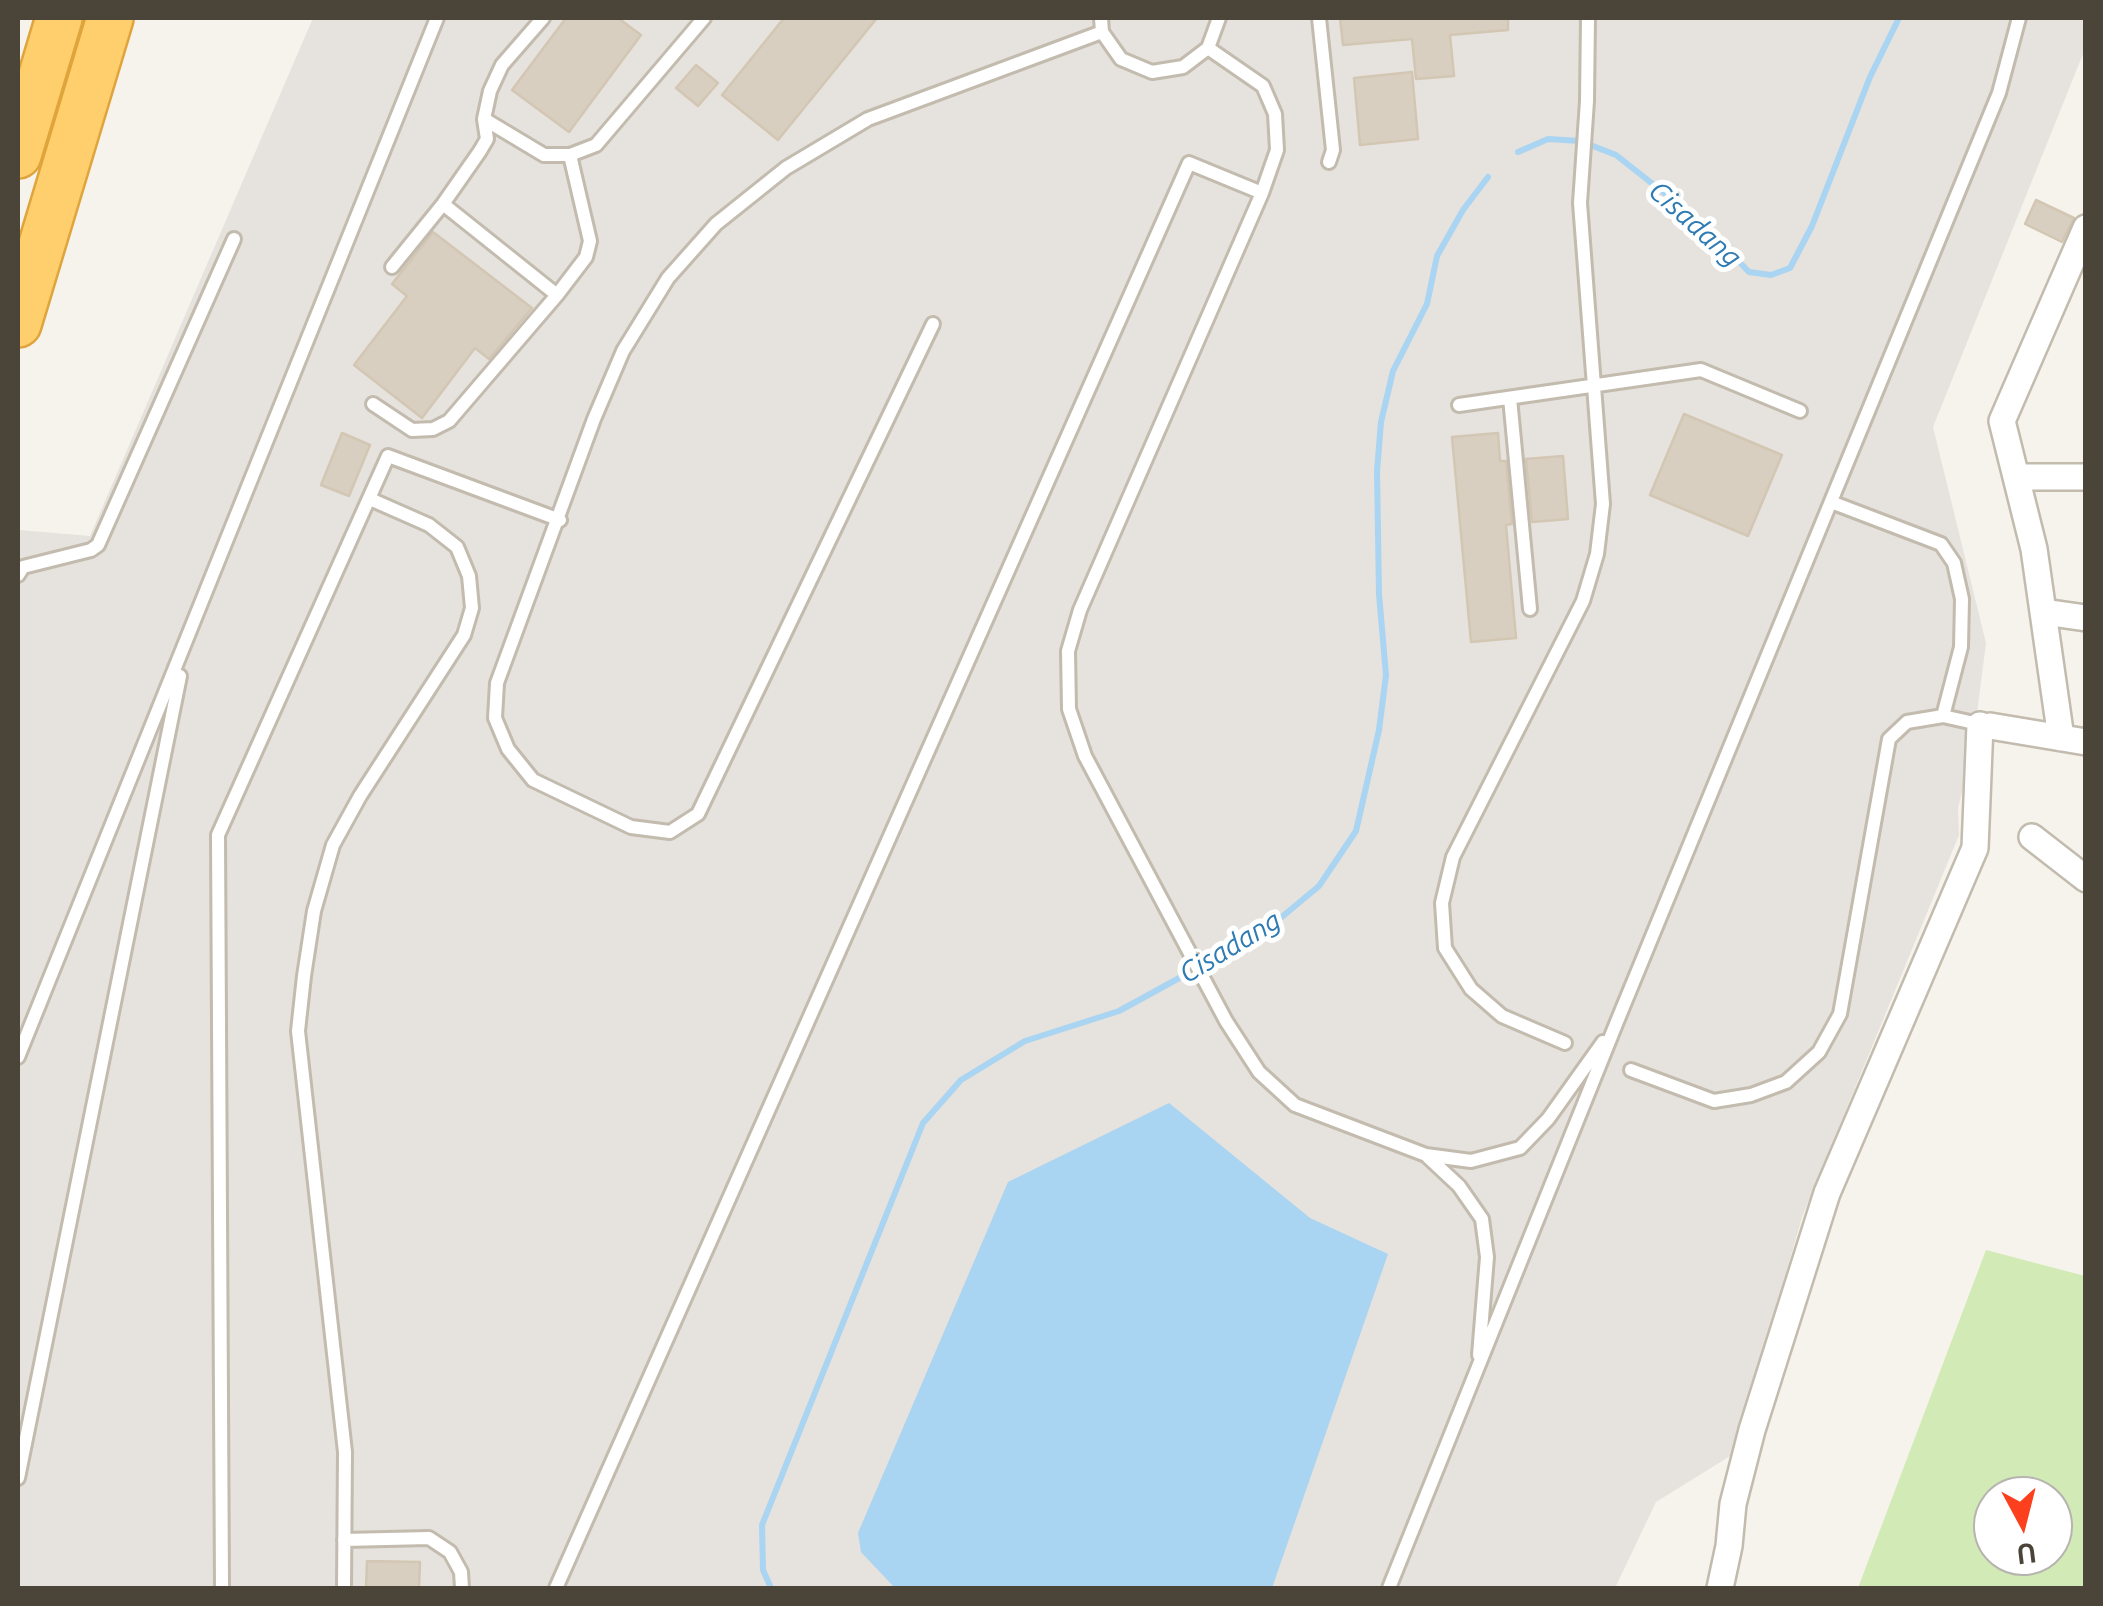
<!DOCTYPE html>
<html>
<head>
<meta charset="utf-8">
<style>
  body { margin:0 }
  #map { position:relative; width:2103px; height:1606px; overflow:hidden; background:#f6f3ec; font-family:Ubuntu,sans-serif }
  canvas { display:block }
  .frame { position:absolute; inset:0; border:20px solid #4b4439; pointer-events:none }
  .north { position:absolute; left:1973px; top:1476px; width:100px; height:100px; box-sizing:border-box; background:#fff; border:2px solid #b7b4b0; border-radius:50%; rotate:173deg; font-size:28px; font-weight:700; line-height:40px; text-align:center; color:#4b4439 }
  .north::after { content:''; display:block; margin:auto; width:35px; height:45px; background:#fc3f1d; clip-path:polygon(50% 0,100% 100%,50% 72%,0 100%) }
</style>
</head>
<body>
<div id="map">
<canvas width="2103" height="1606"></canvas>
<div class="frame"></div>
<div class="north">U</div>
</div>
<script>
const context = document.querySelector('canvas').getContext('2d');
context.lineJoin = 'round';
function paint(path, color) { context.fillStyle = color; context.fill(path, 'evenodd'); }
const poly = rows => new Path2D(rows.map(r => 'M' + r).join(''));
function trace(path, color, width, dash) { context.strokeStyle = color; context.lineWidth = width; context.lineCap = dash ? 'butt' : 'round'; context.setLineDash(dash || []); context.stroke(path); }
function drawText(font, color, halo, rows, align = 'center') {
  context.font = font + ' Ubuntu,sans-serif'; context.lineWidth = 10; context.setLineDash([]); context.textBaseline = 'middle'; context.strokeStyle = halo; context.fillStyle = color; for (const [text, x, y, turn = 0] of rows) {
    context.save(); context.translate(x, y); context.rotate((+turn || 0) * Math.PI / 180); context.textAlign = isNaN(turn) ? turn : align; if (halo) context.strokeText(text, 0, 0); context.fillText(text, 0, 0); context.restore();
  }
}
paint(poly([
  [313,18,2085,18,2085,49,1933,427,1986,643,1972,752,1958,808,1959,835,1802,1217,1735,1453,1656,1502,1615,1588,18,1588,18,536,19,530,90,536]
]), '#e6e2dd');
paint(poly([
  [1986,1250,2085,1276,2085,1588,1858,1588],
  [1993,1496,2053,1496,2053,1556,1993,1556]
]), '#d2eab5');
paint(poly([
  [1169,1103,1310,1218,1388,1254,1272,1588,895,1588,861,1552,858,1533,1008,1182]
]), '#a9d4f2');
trace(poly([
  [1518,152,1548,139,1580,141,1616,155,1701,222,1749,272,1771,275,1790,268,1812,226,1870,77,1899,18],
  [771,1588,763,1570,762,1525,923,1123,961,1080,1025,1041,1119,1011,1265,931,1319,886,1356,831,1379,730,1386,675,1379,594,1377,471,1381,422,1393,371,1427,304,1437,256,1463,210,1488,177]
]), '#a9d4f2', 6);
const building = poly([
  [566,18,618,18,641,35,569,132,512,90,566,18],
  [784,18,877,18,778,140,722,95,784,18],
  [1340,18,1508,18,1508,30,1450,35,1454,76,1416,79,1412,39,1343,45,1340,18],
  [696,65,718,83,698,106,676,88,696,65],
  [1412,72,1418,139,1360,145,1354,78,1412,72],
  [2036,200,2074,218,2062,242,2025,224,2036,200],
  [433,232,532,308,489,359,475,348,422,418,354,365,407,296,392,284,433,232],
  [1684,414,1782,455,1748,536,1650,495,1684,414],
  [342,433,370,445,349,496,321,485,342,433],
  [1498,433,1500,461,1506,461,1512,524,1506,525,1516,638,1471,642,1452,437,1498,433],
  [1563,456,1568,519,1532,522,1526,459,1563,456],
  [367,1561,420,1562,419,1588,366,1588,367,1561]
]);
paint(building, '#d8cfc1');
trace(building, '#d3c7b4', 2.5);
const service = poly([
  [543,18,502,65,490,91,484,119,544,155,570,155,596,145,704,18],
  [1101,18,1102,32,1121,59,1152,72,1183,67,1208,48,1219,18],
  [1319,18,1333,150,1329,162],
  [1208,48,1263,86,1275,114,1277,150,1262,193,1080,610,1068,651,1069,709,1085,756,1226,1021,1259,1072,1295,1105,1426,1155,1471,1161,1520,1148,1548,1119,1603,1042],
  [443,204,557,295],
  [392,267,443,204,480,151,487,139,484,119],
  [933,324,698,814,670,832,631,827,533,780,508,749,495,718,497,683,594,419,623,351,668,278,716,224,786,168,868,119,1102,32],
  [1510,398,1530,609],
  [373,404,412,430,433,429,449,421,557,295,586,257,590,241,570,155],
  [1459,405,1701,370,1800,411],
  [1831,502,1941,544,1954,563,1962,599,1961,647,1943,716],
  [18,575,23,567,91,550,98,545,234,239],
  [1565,1043,1502,1016,1471,989,1445,948,1442,903,1453,857,1583,601,1597,554,1603,504,1580,203,1587,101,1588,18],
  [18,1057,437,18],
  [1631,1070,1714,1101,1751,1095,1786,1082,1819,1052,1840,1014,1889,739,1907,722,1943,716,1983,725],
  [1428,1157,1459,1186,1482,1219,1487,1257,1479,1355],
  [18,1478,180,676],
  [344,1540,429,1538,450,1552,461,1572,462,1588],
  [222,1588,218,835,388,456,560,520],
  [344,1588,345,1452,298,1031,304,976,314,911,333,845,360,796,464,635,472,608,469,576,457,547,429,525,370,499],
  [556,1588,1189,163,1262,193],
  [1389,1588,1616,1024,1999,93,2019,18]
]);
const minor = poly([
  [2016,477,2086,477],
  [2044,612,2086,618],
  [1990,726,2086,742],
  [2061,738,2034,549,2002,421,2086,228],
  [2032,837,2086,879],
  [1720,1588,1729,1546,1733,1504,1752,1430,1827,1193,1975,848,1980,725]
]);
const motorway = poly([
  [18,155,59,18],
  [18,324,110,18]
]);
trace(service, '#c2bbae', 18);
trace(minor, '#c2bbae', 30);
trace(motorway, '#e0a43c', 50);
trace(service, '#fff', 12);
trace(minor, '#fff', 25);
trace(motorway, '#ffcf6e', 45);
drawText('italic 28px', '#2e7ab2', '#fff', [
  ["Cisadang",1695,224,42],
  ["Cisadang",1230,947,-31]
]);
</script>
</body>
</html>
